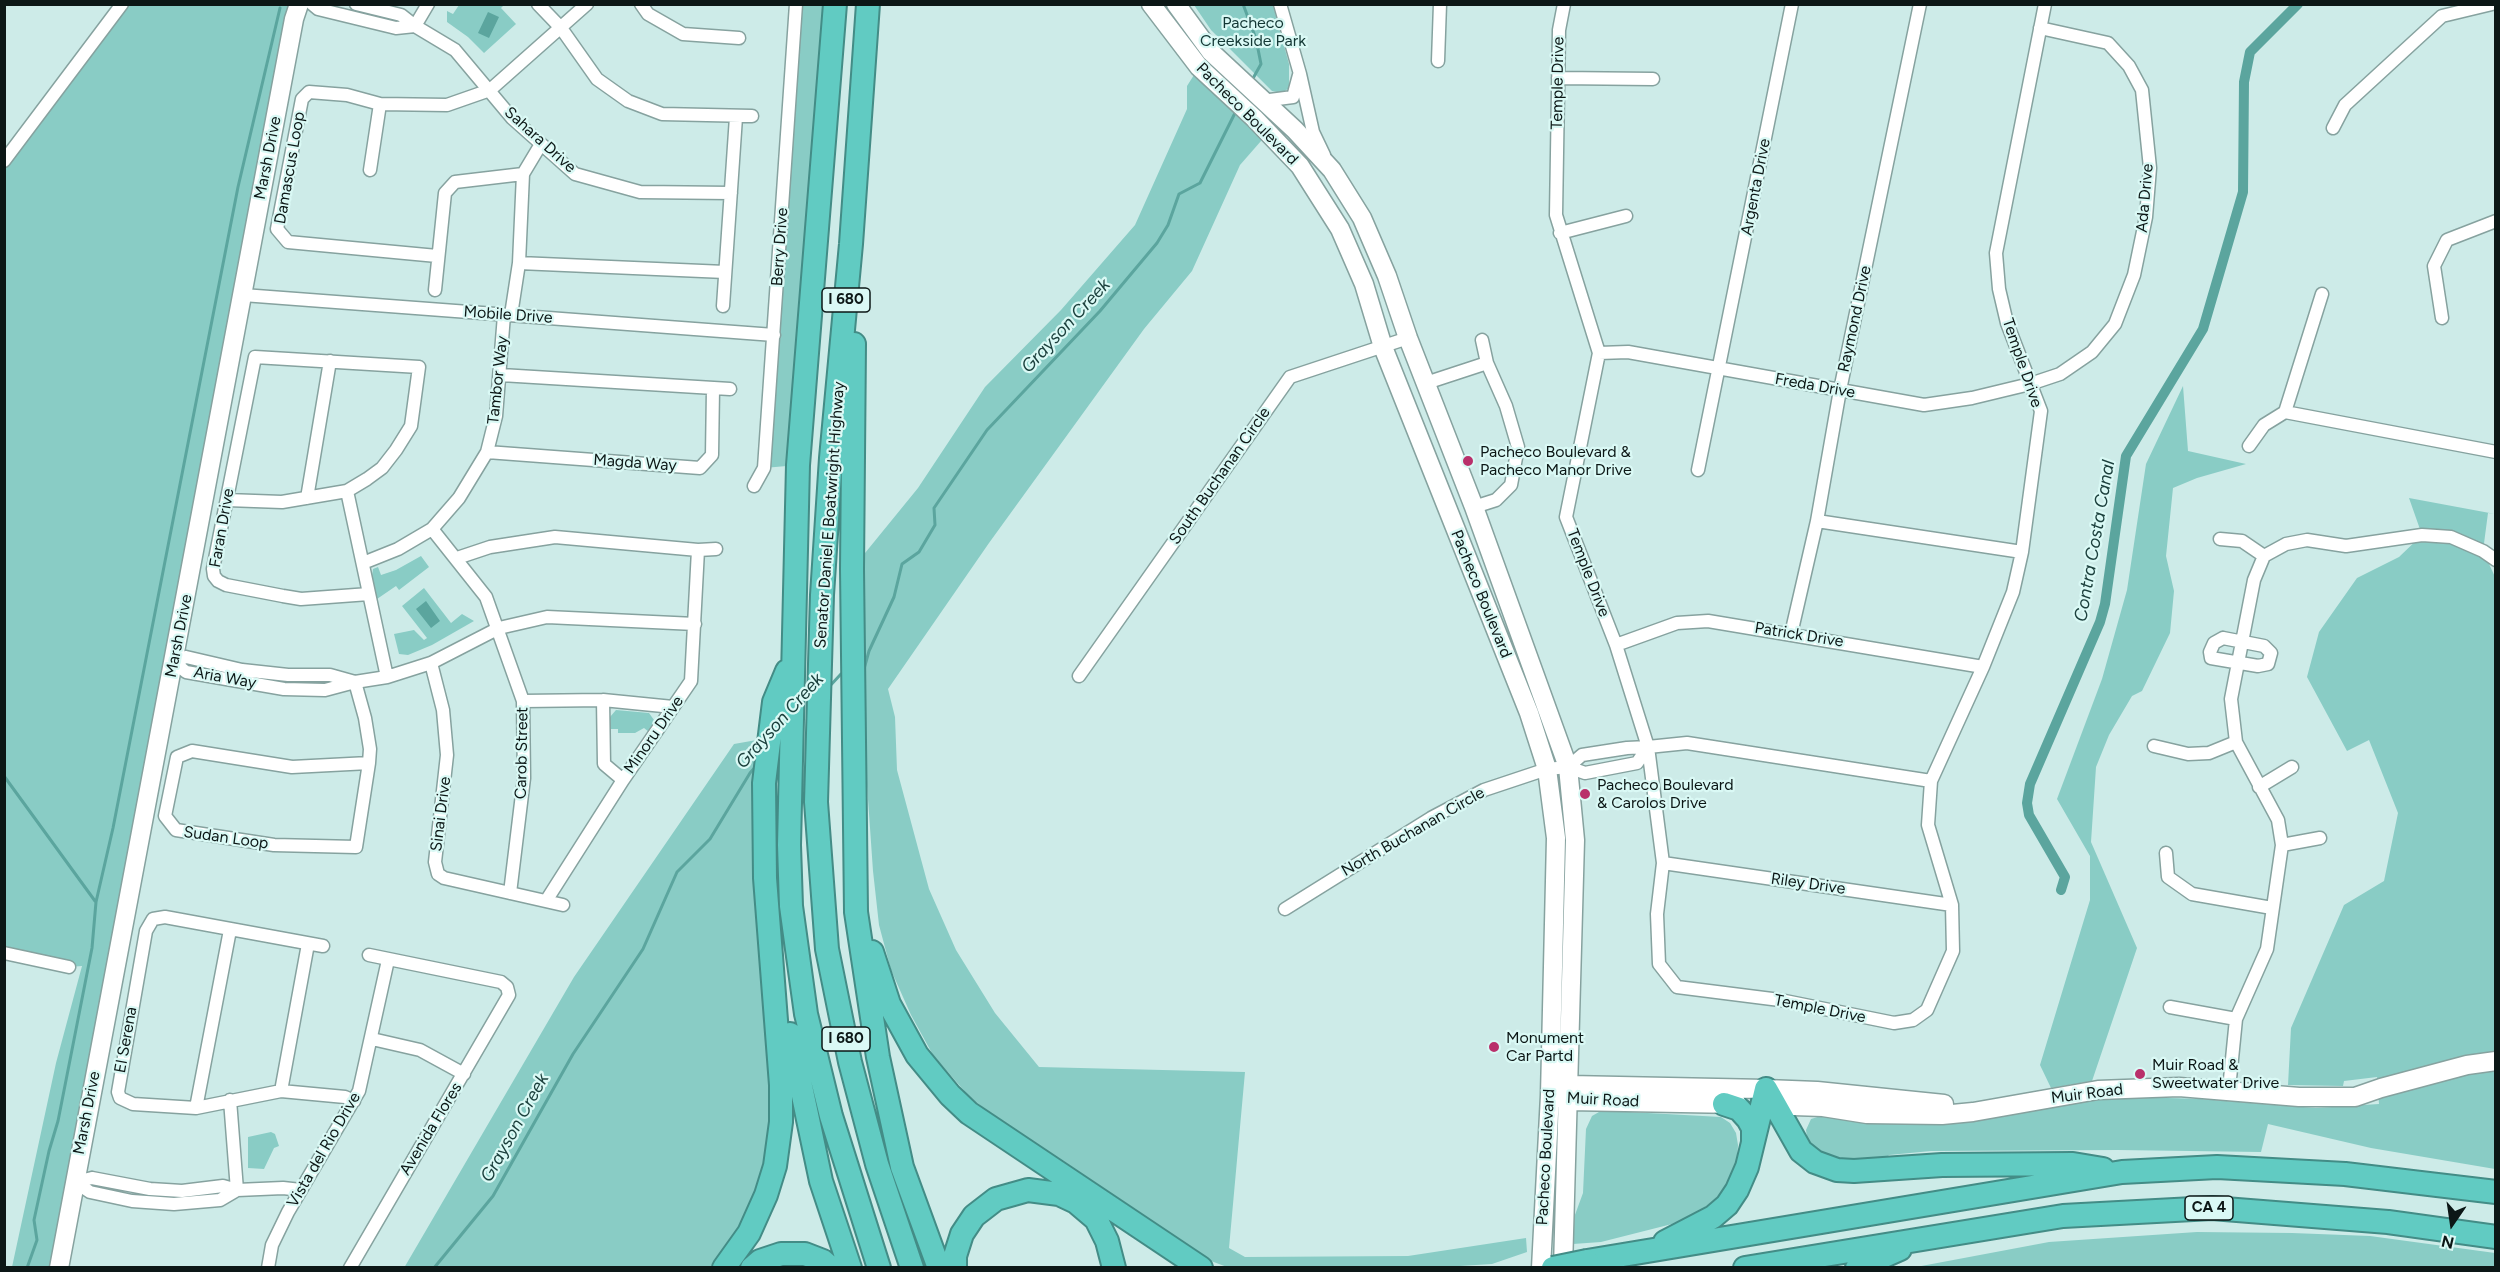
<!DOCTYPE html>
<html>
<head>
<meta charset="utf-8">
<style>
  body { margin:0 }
  #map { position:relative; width:2500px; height:1272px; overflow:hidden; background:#cdebe8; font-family:Figtree,sans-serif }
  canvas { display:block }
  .frame { position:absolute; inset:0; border:6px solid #0c1716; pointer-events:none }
  .north { position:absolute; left:2422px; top:1194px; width:60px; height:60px; -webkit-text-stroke:4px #daf9f5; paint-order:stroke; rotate:193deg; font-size:16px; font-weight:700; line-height:24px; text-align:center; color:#0c1716 }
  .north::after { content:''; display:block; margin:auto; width:21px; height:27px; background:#0c1716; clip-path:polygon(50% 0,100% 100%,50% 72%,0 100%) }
</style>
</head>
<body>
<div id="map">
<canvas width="2500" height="1272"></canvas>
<div class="frame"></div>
<div class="north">N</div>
</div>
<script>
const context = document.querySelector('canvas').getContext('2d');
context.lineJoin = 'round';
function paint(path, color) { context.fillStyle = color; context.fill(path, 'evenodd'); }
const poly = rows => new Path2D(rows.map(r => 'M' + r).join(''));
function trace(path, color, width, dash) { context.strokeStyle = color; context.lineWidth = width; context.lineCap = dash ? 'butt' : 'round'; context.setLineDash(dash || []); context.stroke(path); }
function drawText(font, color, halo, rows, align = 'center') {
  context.font = font + ' Figtree,sans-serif'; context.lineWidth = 4.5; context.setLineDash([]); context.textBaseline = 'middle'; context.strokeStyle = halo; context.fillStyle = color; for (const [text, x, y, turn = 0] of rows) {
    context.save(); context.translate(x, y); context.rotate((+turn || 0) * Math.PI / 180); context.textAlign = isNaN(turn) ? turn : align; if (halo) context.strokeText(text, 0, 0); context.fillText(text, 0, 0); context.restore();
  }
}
paint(poly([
  [505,4,501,8,516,24,484,53,468,37,447,22,447,11,453,14,459,5],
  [112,5,299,5,59,1267,12,1267,56,1063,82,966,69,967,5,953,5,161,117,10],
  [796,5,835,5,798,465,764,468],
  [1194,5,1273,5,1289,64,1289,88,1282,93,1272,91,1211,30],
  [1199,67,1268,133,1240,165,1192,271,1144,329,989,543,888,689,895,717,897,770,929,889,956,950,995,1013,1039,1067,1245,1072,1229,1248,1245,1257,1408,1256,1526,1238,1527,1252,1492,1264,1444,1267,1227,1267,1211,1261,993,1116,967,1094,933,1055,911,1015,891,970,879,925,873,871,852,569,918,488,985,387,1061,310,1135,225,1187,109,1187,86],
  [2183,386,2188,451,2246,464,2197,478,2173,488,2166,556,2174,591,2170,633,2142,691,2132,696,2109,735,2096,767,2091,842,2137,948,2092,1081,2051,1088,2040,1065,2090,900,2090,856,2057,799,2102,679,2127,590,2146,464],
  [2409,498,2495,514,2488,513,2483,551,2496,579,2495,1169,2371,1148,2268,1124,2261,1152,2118,1150,1931,1151,1889,1155,1884,1161,1854,1163,1822,1154,1808,1144,1806,1130,1811,1119,1824,1115,2102,1096,2201,1099,2316,1108,2379,1104,2377,1077,2344,1081,2343,1086,2288,1085,2291,1028,2344,905,2384,881,2398,813,2369,740,2347,751,2307,677,2319,632,2357,578,2399,557,2422,535],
  [421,556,429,567,399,590,396,586,377,599,372,576,373,569,378,567,381,575,396,570],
  [424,588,451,623,462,614,474,621,432,645,408,655,399,654,394,634,414,630,424,640,427,638,402,606],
  [616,710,649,713,654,720,653,724,649,732,644,728,635,733,618,733,618,729,609,729,610,717],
  [768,738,775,1166,724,1267,404,1268,574,977,734,744],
  [1611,1111,1721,1117,1730,1123,1736,1133,1738,1145,1737,1161,1722,1193,1698,1213,1672,1224,1601,1242,1573,1244,1572,1223,1583,1193,1586,1129,1592,1116,1599,1112],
  [271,1132,275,1134,279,1146,274,1148,264,1169,248,1168,248,1137],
  [2197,1232,2292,1233,2370,1236,2495,1253,2495,1267,1916,1267,2049,1242]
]), '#89ccc5');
paint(poly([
  [488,12,499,17,489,38,478,33],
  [426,601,440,621,431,628,416,609]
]), '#5ba59e');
trace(poly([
  [1243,4,1256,39,1261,64,1251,82],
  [864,669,869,651,894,597,902,564,919,552,935,525,934,508,987,430,1100,311,1157,243,1168,225,1179,194,1200,183,1236,111],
  [828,688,841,674,846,673],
  [4,776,95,901],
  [27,1268,37,1240,34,1220,49,1151,58,1121,92,948,96,902,113,828,238,187,280,8],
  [434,1268,493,1196,573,1054,643,949,677,872,710,839,750,773,757,765]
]), '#5ba59e', 3);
trace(poly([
  [2061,890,2065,877,2029,815,2027,803,2030,784,2100,622,2105,604,2126,456,2203,329,2243,192,2244,82,2250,52,2298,4]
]), '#5ba59e', 10);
const street = poly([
  [312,4,318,9,396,28,415,26,401,15,356,4],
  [428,4,415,26,455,50,512,118,575,174,640,192,731,193],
  [538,4,561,28,597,79,628,101,662,114,752,116],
  [641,4,648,14,683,34,739,38],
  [1280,4,1300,74,1313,132,1324,155],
  [1564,4,1559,30,1556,215,1599,353,1566,517,1616,645,1648,747,1663,863,1657,914,1659,964,1677,987,1780,1000,1894,1023,1913,1020,1927,1010,1953,951,1952,905,1928,825,1931,781,1983,667,2013,592,2022,552,2041,411,2007,323,1999,289,1996,253,2045,4],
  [1438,61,1440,4],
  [1558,78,1653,79],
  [1262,101,1293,97,1299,75],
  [2333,128,2345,105,2442,16,2492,4],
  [4,161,122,4],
  [370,170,380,104],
  [1560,233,1626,216],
  [437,256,288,242,277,229,302,99,309,92,347,95,380,104,447,105,490,90,587,4],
  [519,263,725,272],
  [435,290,445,193,455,182,523,174],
  [243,295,774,335],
  [723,306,736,117],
  [511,315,519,263,523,174,541,144],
  [2442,318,2434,266,2447,240,2496,221],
  [1599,353,1628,352,1924,405,1972,398,2030,384,2060,374,2092,352,2115,324,2134,275,2146,217,2150,168,2142,90,2129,66,2108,43,2040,28],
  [501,375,730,389],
  [1426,383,1487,363],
  [2285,412,2496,452],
  [2285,412,2322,294],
  [2249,446,2264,425,2285,412],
  [487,452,700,468,712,455,713,389],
  [1698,470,1792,4],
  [754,486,764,468,796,4],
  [347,491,387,677],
  [307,498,330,361],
  [227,500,282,502,347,491,367,479,382,468,396,450,411,426,419,367,255,357,213,569,214,576,218,581,226,585,283,596,301,599,369,594],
  [1474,507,1496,500,1511,485,1518,447,1506,406,1487,363,1482,340],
  [1817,521,2022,552],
  [432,529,486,597,523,701,524,778,510,893],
  [2220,539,2242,541,2264,556],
  [457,558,490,547,555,537,698,550,716,549],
  [363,563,398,549,432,529,459,498,487,452,496,416,504,315],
  [1791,634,1817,521,1840,390,1920,4],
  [2223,638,2264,646,2271,653,2268,664,2258,666,2211,658,2210,652,2214,643,2223,638],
  [1616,645,1677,623,1708,621,1983,667],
  [186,657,242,670,288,675,330,675,355,682,325,690,284,689,186,672,174,662,186,657],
  [431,663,443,710,447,755,435,862,438,874,444,878,563,905],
  [1079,676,1290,377,1408,338],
  [603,700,604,764,623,780],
  [523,701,603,700,673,707],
  [2154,746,2188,754,2209,753,2236,742],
  [1648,747,1687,743,1931,781],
  [192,751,292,767,369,763,356,847,274,845,176,830,165,816,177,757,192,751],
  [369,763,370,749,365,718,355,682,387,677,431,663,499,628,547,617,695,624],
  [2259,787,2292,767],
  [2282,845,2320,838],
  [2166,853,2168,877,2192,894,2272,908],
  [1663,863,1952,905],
  [546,901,623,780,691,681,698,550],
  [1285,909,1431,818,1484,790,1547,769,1568,767,1585,773,1637,763,1648,747,1627,748,1582,755,1568,767],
  [323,946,165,917,153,919,146,931,118,1092,120,1098,133,1104,196,1108,281,1091,345,1097,354,1101],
  [4,953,69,967],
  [2170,1007,2236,1019],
  [372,1039,420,1050,464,1074],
  [2230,1079,2236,1019,2267,949,2282,845,2278,820,2236,742,2231,699,2254,580,2264,556,2286,544,2307,540,2346,546,2422,535,2451,537,2483,551,2496,560],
  [281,1091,308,944],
  [230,1100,237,1190,283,1188,301,1190],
  [196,1108,230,930],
  [92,1178,150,1189,182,1191,223,1186,237,1190,220,1200,174,1204,132,1201,90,1192,75,1182,92,1178],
  [268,1268,272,1245,288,1212,359,1091,388,960],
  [350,1268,509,995,507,987,501,982,369,955]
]);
const secondary = poly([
  [1151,4,1199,67,1254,118,1300,166,1340,229,1364,284,1383,347,1529,713,1547,769,1556,838,1550,1095,1541,1268],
  [1176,4,1211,52,1295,130,1332,170,1362,218,1387,276,1408,338,1474,507,1568,767,1575,840,1563,1268],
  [1559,1090,1570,1085,1766,1089,1817,1091,1944,1104],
  [1558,1098,1569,1101,1737,1104],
  [1764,1105,1823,1107,1867,1114,1942,1115,1973,1112,2098,1090,2179,1087,2299,1097,2355,1097,2381,1088,2467,1065,2496,1061],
  [59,1268,294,19,299,4]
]);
const highway = poly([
  [835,4,798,465,789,845,791,906,806,1014,831,1116,879,1268],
  [868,4,851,244,831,458,822,595,816,802,827,949,850,1062,877,1164,912,1268],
  [854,344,852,569,856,912,878,1057,902,1167,939,1268],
  [872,952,889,1004,917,1055,950,1095,969,1113,1201,1268],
  [790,1034,821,1181,850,1268],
  [1766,1089,1801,1151,1815,1162,1837,1170,1854,1171,1942,1165,2073,1164,2103,1169],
  [1724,1104,1739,1109,1748,1119,1753,1128,1753,1141],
  [1665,1242,1713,1217,1727,1205,1737,1190,1747,1167,1766,1089],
  [1587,1261,2122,1172,2217,1167,2345,1174,2496,1192],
  [724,1268,749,1233,766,1195,775,1166,781,1122,781,1085,765,878,764,783,774,702,787,671],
  [752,1268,760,1261,781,1254,805,1254,823,1261,831,1268],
  [955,1268,955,1256,962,1234,974,1216,996,1199,1028,1190,1059,1194,1076,1202,1096,1219,1107,1241,1114,1268],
  [1745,1268,2063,1216,2212,1208,2388,1222,2496,1237],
  [1857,1268,1900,1249]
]);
trace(street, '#86a29f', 15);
trace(secondary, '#86a29f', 21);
trace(highway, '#438c86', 26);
trace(street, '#fff', 12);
trace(secondary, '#fff', 18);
trace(highway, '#61cbc2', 22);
const highwayBridge = poly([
  [1553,1268,1587,1261]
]);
trace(highwayBridge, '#438c86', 26, []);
trace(highwayBridge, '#61cbc2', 22);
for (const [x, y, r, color] of [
  [1468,461,6,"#b9306b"],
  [1585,794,6,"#b9306b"],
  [1494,1047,6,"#b9306b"],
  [2140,1074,6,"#b9306b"]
]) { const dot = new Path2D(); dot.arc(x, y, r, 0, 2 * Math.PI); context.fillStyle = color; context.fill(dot); trace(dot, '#daf9f5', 2); }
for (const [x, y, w] of [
  [846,300,48],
  [846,1039,48],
  [2209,1208,48]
]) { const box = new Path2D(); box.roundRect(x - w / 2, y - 12, w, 24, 4.5); context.fillStyle = '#daf9f5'; context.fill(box); trace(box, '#0c1716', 1.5); }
drawText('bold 15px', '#0c1716', null, [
  ["I 680",846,300],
  ["I 680",846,1039],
  ["CA 4",2209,1208]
]);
drawText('16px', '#133734', '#daf9f5', [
  ["Pacheco",1253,23],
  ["Creekside Park",1253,41]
]);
drawText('16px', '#0c1716', '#daf9f5', [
  ["Temple Drive",1558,83,-89],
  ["Pacheco Boulevard",1247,114,45],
  ["Sahara Drive",540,140,42],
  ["Marsh Drive",268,158,-79],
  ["Damascus Loop",290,168,-80],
  ["Argenta Drive",1756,187,-79],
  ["Ada Drive",2145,198,-85],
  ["Berry Drive",780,247,-86],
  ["Mobile Drive",508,315,4],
  ["Raymond Drive",1855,319,-78],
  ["Temple Drive",2022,363,71],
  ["Tambor Way",498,380,-84],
  ["Freda Drive",1815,386,10],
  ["Magda Way",635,463,4],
  ["South Buchanan Circle",1220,476,-55],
  ["Senator Daniel E Boatwright Highway",830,515,-86],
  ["Faran Drive",222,528,-80],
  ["Temple Drive",1588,573,69],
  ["Pacheco Boulevard",1481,594,68],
  ["Patrick Drive",1799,635,9],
  ["Marsh Drive",179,636,-79],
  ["Aria Way",225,678,10],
  ["Minoru Drive",654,735,-55],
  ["Carob Street",522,753,-89],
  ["Sinai Drive",441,814,-83],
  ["North Buchanan Circle",1413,832,-30],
  ["Sudan Loop",226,838,8],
  ["Riley Drive",1808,884,8],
  ["Temple Drive",1820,1009,11],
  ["El Serena",126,1040,-80],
  ["Muir Road",2087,1094,-7],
  ["Muir Road",1603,1100,3],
  ["Marsh Drive",87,1113,-79],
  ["Avenida Flores",431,1129,-59],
  ["Vista del Rio Drive",324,1150,-60],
  ["Pacheco Boulevard",1546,1157,-87]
]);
drawText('16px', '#0c1716', '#daf9f5', [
  ["Pacheco Boulevard &",1480,452],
  ["Pacheco Manor Drive",1480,470],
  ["Pacheco Boulevard",1597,785],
  ["& Carolos Drive",1597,803],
  ["Monument",1506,1038],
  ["Car Partd",1506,1056],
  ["Muir Road &",2152,1065],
  ["Sweetwater Drive",2152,1083]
], 'left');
drawText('italic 18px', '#1c403d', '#daf9f5', [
  ["Grayson Creek",1066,326,-47],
  ["Contra Costa Canal",2095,541,-80],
  ["Grayson Creek",780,721,-48],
  ["Grayson Creek",515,1128,-61]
]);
</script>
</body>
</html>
